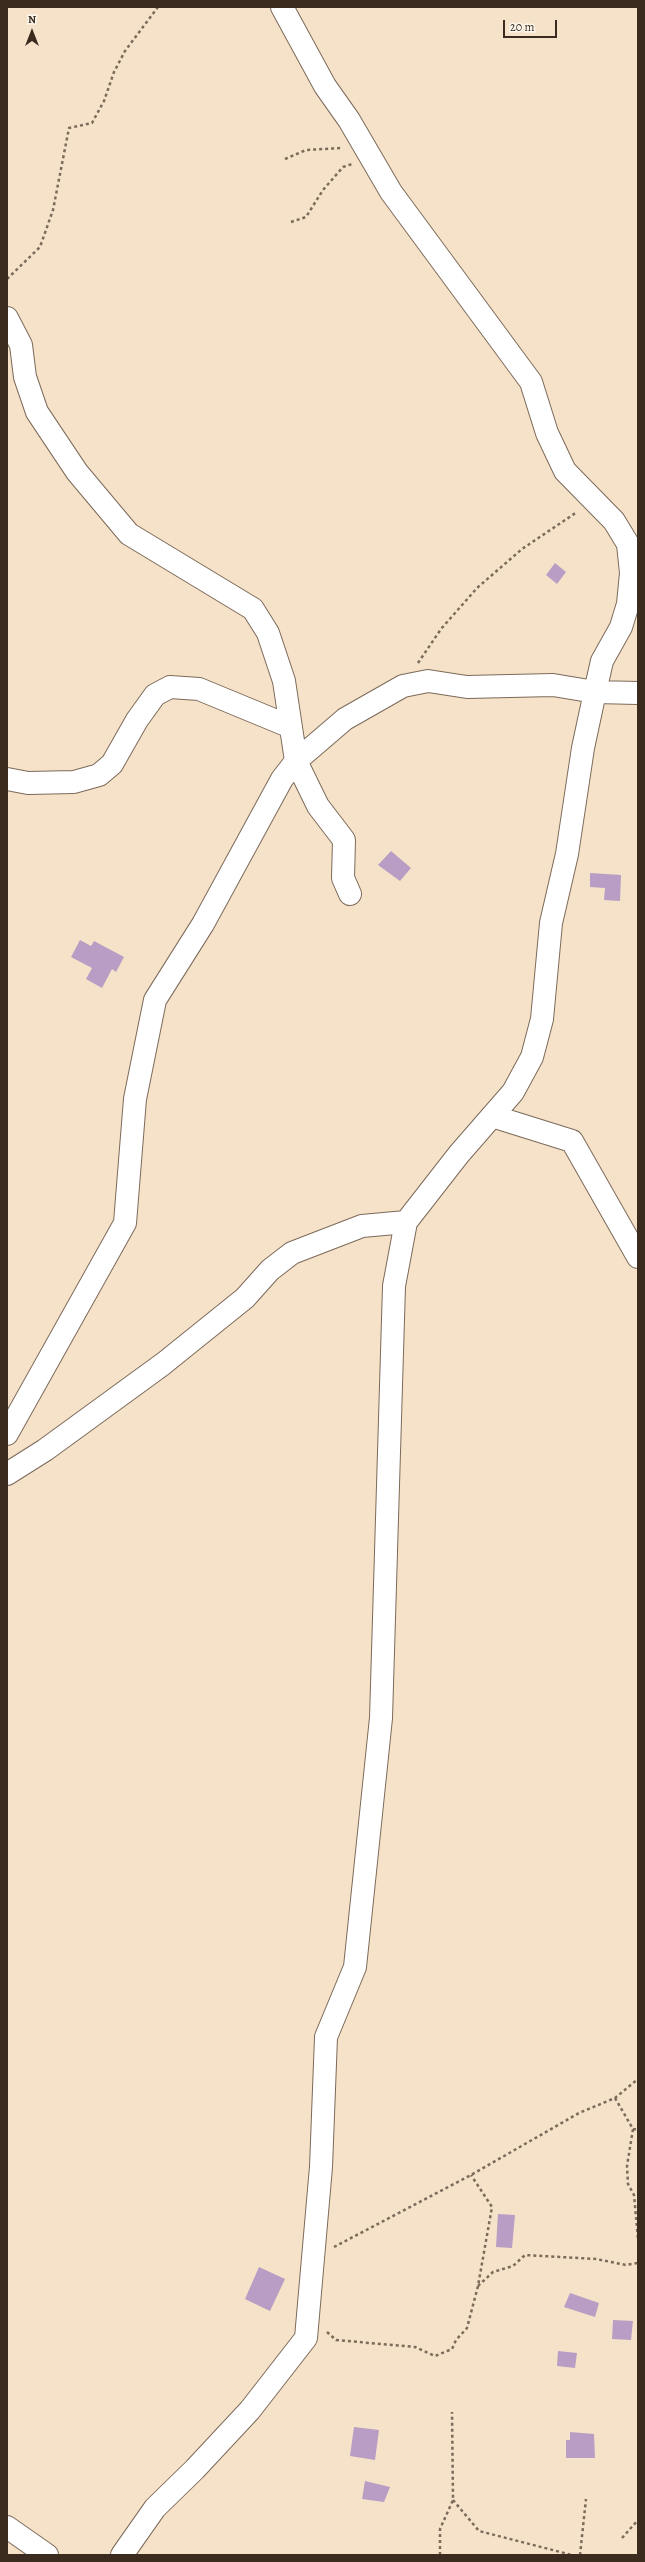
<!DOCTYPE html>
<html>
<head>
<meta charset="utf-8">
<style>
  body { margin:0 }
  #map { position:relative; width:645px; height:2562px; overflow:hidden; background:#f6e2c9; font-family:Alegreya,serif }
  canvas { display:block }
  .frame { position:absolute; inset:0; border:8px solid #3b2a1e; pointer-events:none }
  .north { position:absolute; left:12px; top:12px; width:40px; height:40px; -webkit-text-stroke:3px #fbf7ec; paint-order:stroke; rotate:0deg; font-size:11px; font-weight:700; line-height:16px; text-align:center; color:#3b2a1e }
  .north::after { content:''; display:block; margin:auto; width:14px; height:18px; background:#3b2a1e; clip-path:polygon(50% 0,100% 100%,50% 72%,0 100%) }
  .scale { position:absolute; left:503px; top:20px; width:54px; height:18px; box-sizing:border-box; border:2px solid #3b2a1e; border-top:0; padding-left:5px; font-size:12px; line-height:14px; white-space:nowrap; color:#3b2a1e; -webkit-text-stroke:3px #fbf7ec; paint-order:stroke }
</style>
</head>
<body>
<div id="map">
<canvas width="645" height="2562"></canvas>
<div class="frame"></div>
<div class="north">N</div>
<div class="scale">20 m</div>
</div>
<script>
const context = document.querySelector('canvas').getContext('2d');
context.lineJoin = 'round';
function paint(path, color) { context.fillStyle = color; context.fill(path, 'evenodd'); }
const poly = rows => new Path2D(rows.map(r => 'M' + r).join(''));
function trace(path, color, width, dash) { context.strokeStyle = color; context.lineWidth = width; context.lineCap = dash ? 'butt' : 'round'; context.setLineDash(dash || []); context.stroke(path); }
paint(poly([
  [555,563,566,572,557,584,546,575],
  [391,851,411,868,400,881,378,865],
  [590,873,621,875,620,901,604,900,605,888,590,887],
  [80,940,91,946,94,941,124,957,116,972,112,969,102,988,86,979,92,968,71,957],
  [498,2214,515,2215,512,2248,496,2247],
  [259,2267,285,2279,270,2311,245,2299],
  [570,2293,599,2303,595,2317,564,2307],
  [613,2320,633,2321,631,2340,612,2339],
  [558,2351,577,2353,575,2368,557,2366],
  [354,2427,379,2430,375,2460,350,2456],
  [570,2432,594,2434,595,2458,566,2458,566,2440,570,2440],
  [365,2481,390,2487,384,2502,362,2499]
]), '#b99dc4');
const minor = poly([
  [7,318,21,345,25,377,37,412,77,472,129,534,253,609,268,633,284,681,296,761,318,806,344,840,343,878,350,894],
  [7,779,28,783,74,782,99,775,112,764,137,720,155,695,170,687,199,689,291,727],
  [492,1116,572,1141,638,1257],
  [7,1434,125,1223,135,1099,155,1000,203,924,282,779,296,761,345,719,403,686,428,681,467,687,553,685,595,692,638,693],
  [7,1474,45,1450,163,1364,245,1298,270,1270,292,1253,362,1226,406,1222,459,1154,513,1092,532,1057,542,1019,551,923,567,854,583,748,595,692,602,661,621,627,628,604,631,573,628,544,614,521,565,471,547,433,531,382,391,192,349,120,325,86,282,7],
  [7,2527,47,2555],
  [122,2555,155,2508,195,2469,250,2410,306,2338,321,2167,326,2037,355,1967,381,1718,394,1286,406,1222]
]);
trace(minor, '#7c6a5a', 24);
trace(poly([
  [285,159,306,150,342,148],
  [291,222,306,217,323,190,343,167,352,164],
  [7,279,40,247,53,210,69,128,92,123,104,101,114,72,125,51,158,7],
  [418,663,441,629,477,588,522,549,577,512],
  [615,2098,633,2129,627,2166,628,2184,634,2195,638,2239],
  [633,2129,638,2130],
  [334,2247,471,2175,579,2113,615,2098,638,2079],
  [478,2286,493,2272,513,2266,525,2255,596,2259,626,2265,638,2263],
  [327,2332,336,2340,415,2347,435,2356,452,2349,456,2340,467,2328,478,2286,492,2207,471,2175],
  [453,2500,479,2531,572,2555],
  [622,2538,638,2520],
  [440,2555,440,2529,453,2500,452,2412],
  [580,2555,586,2499]
]), '#7c6a5a', 2.5, [3, 3]);
trace(minor, '#fff', 22);
</script>
</body>
</html>
